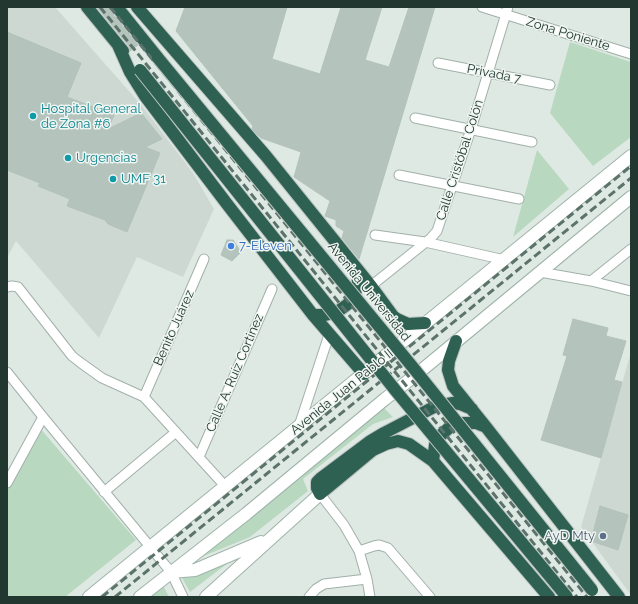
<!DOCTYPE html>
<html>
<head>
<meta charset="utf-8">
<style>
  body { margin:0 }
  #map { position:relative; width:638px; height:604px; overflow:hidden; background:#dfe9e3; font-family:Raleway,sans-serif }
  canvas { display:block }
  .frame { position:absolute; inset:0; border:8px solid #213730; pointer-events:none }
</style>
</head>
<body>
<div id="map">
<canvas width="638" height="604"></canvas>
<div class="frame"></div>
</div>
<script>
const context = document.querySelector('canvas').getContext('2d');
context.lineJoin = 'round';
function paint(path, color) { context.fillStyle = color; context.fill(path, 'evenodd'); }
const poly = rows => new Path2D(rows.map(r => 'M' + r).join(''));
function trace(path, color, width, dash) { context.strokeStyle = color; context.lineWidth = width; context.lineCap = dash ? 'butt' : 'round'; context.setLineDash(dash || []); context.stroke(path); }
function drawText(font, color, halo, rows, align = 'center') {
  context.font = font + ' Raleway,sans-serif'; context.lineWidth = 3; context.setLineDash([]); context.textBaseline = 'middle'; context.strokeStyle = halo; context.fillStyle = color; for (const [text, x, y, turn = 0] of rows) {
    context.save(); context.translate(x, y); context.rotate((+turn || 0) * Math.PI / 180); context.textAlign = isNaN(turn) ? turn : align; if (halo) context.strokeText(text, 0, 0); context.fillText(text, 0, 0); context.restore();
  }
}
paint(poly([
  [7,7,55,7,142,106,193,173,214,209,183,277,137,257,99,338,16,241,7,258],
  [631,352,631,595,581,527]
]), '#cdd8d2');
paint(poly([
  [570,42,631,62,631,137,593,166,550,113],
  [537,150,569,189,513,237],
  [380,404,393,417,373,424,303,479,308,491,250,537,194,560],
  [39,427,136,540,65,597,7,597,7,487],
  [245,550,190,592,182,578],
  [163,585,169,597,147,597]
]), '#b8d9bf');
const building = poly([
  [97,7,110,7,111,12,138,45,130,51,129,46,97,7],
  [185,7,287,7,272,59,320,74,341,7,382,7,365,60,389,67,409,7,435,7,359,259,342,238,344,231,336,226,336,220,325,216,330,201,294,177,301,152,261,138,252,129,253,126,176,31,185,7],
  [7,32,81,63,67,97,114,115,108,129,141,113,162,139,145,147,160,153,127,232,108,224,105,220,67,206,70,199,38,186,40,183,7,170,7,32],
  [227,240,233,240,241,252,232,261,221,255,227,240],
  [573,319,608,328,606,336,626,341,614,380,622,382,601,458,541,440,567,356,563,355,573,319],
  [600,506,628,515,618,550,591,541,600,506]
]);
paint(building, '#b4c3bc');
trace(building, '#b2c2ba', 1);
const street = poly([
  [482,7,631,54],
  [438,63,550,85],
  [415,118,532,142],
  [399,175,519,199],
  [375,235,425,242,505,260],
  [540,272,591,281,631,291],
  [591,281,631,249],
  [371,286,431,238,437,231,471,129,508,7],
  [7,287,12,286,18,287,72,356,81,363,102,378,144,397,225,486],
  [7,372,43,417,161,560,171,572,183,597],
  [144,397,204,259],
  [299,426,329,335],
  [199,457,272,289],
  [7,483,43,417],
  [104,492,176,432],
  [320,494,344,525,359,551,367,579,370,597],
  [359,551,374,546,379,545,388,548,430,597],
  [309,597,316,589,324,584,367,579]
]);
const secondary = poly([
  [171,572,195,570,261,542],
  [89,597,631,156],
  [140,597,246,514,385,399,417,374,631,197],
  [206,597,320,494]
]);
const highway = poly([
  [87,7,123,51],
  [117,7,158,58],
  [137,7,266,156,371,286,393,316,397,319,408,324,425,323],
  [118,45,130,72,145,96,227,204,313,315,364,374],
  [313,315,325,315,337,312,348,304,355,294,358,282,357,270],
  [456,341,449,361,448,370,453,386,486,427,619,597],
  [472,409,460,404,453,403,436,406,384,433,369,442,321,478,317,482,317,488,320,494,373,450,386,444,398,441,409,444,433,461,549,597],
  [433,461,435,445,440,436,451,426,463,423,476,423,486,427]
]);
trace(street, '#a2b0aa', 11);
trace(secondary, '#9fb4aa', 14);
trace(highway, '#bcc3c1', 14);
trace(street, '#fff', 9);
trace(secondary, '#fff', 12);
trace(highway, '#2f6153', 12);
trace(poly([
  [100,7,577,597],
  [110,7,587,597],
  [102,597,631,166],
  [115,597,631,178]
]), '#5b736b', 3, [8, 4]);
const highwayBridge = poly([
  [158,58,411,365,592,590],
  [140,70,396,391,567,597]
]);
trace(highwayBridge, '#bcc3c1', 14, []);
trace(highwayBridge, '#2f6153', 12);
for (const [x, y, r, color] of [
  [33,116,4,"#0f9aa8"],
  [68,158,4,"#0f9aa8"],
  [113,179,4,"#0f9aa8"],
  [231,246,4,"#3f7fe0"],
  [603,536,4,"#5c6f8a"]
]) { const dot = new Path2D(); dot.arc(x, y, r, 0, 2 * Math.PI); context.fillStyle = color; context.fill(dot); trace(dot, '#eff6f2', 1.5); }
drawText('13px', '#213730', '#eff6f2', [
  ["Zona Poniente",568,34,17],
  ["Privada 7",494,74,11],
  ["Calle Cristóbal Colón",460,160,-72],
  ["Avenida Universidad",369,292,51],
  ["Benito Juárez",174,328,-66],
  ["Calle A. Ruíz Cortinez",235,373,-67],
  ["Avenida Juan Pablo II",342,392,-39]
]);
drawText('13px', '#0d838f', '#eff6f2', [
  ["Hospital General",41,109],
  ["de Zona #6",41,124],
  ["Urgencias",76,158],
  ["UMF 31",121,179]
], 'left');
drawText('13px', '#366cbe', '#eff6f2', [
  ["7-Eleven",239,246]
], 'left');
drawText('13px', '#4e5e75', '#eff6f2', [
  ["AyD Mty",595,536]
], 'right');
</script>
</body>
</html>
